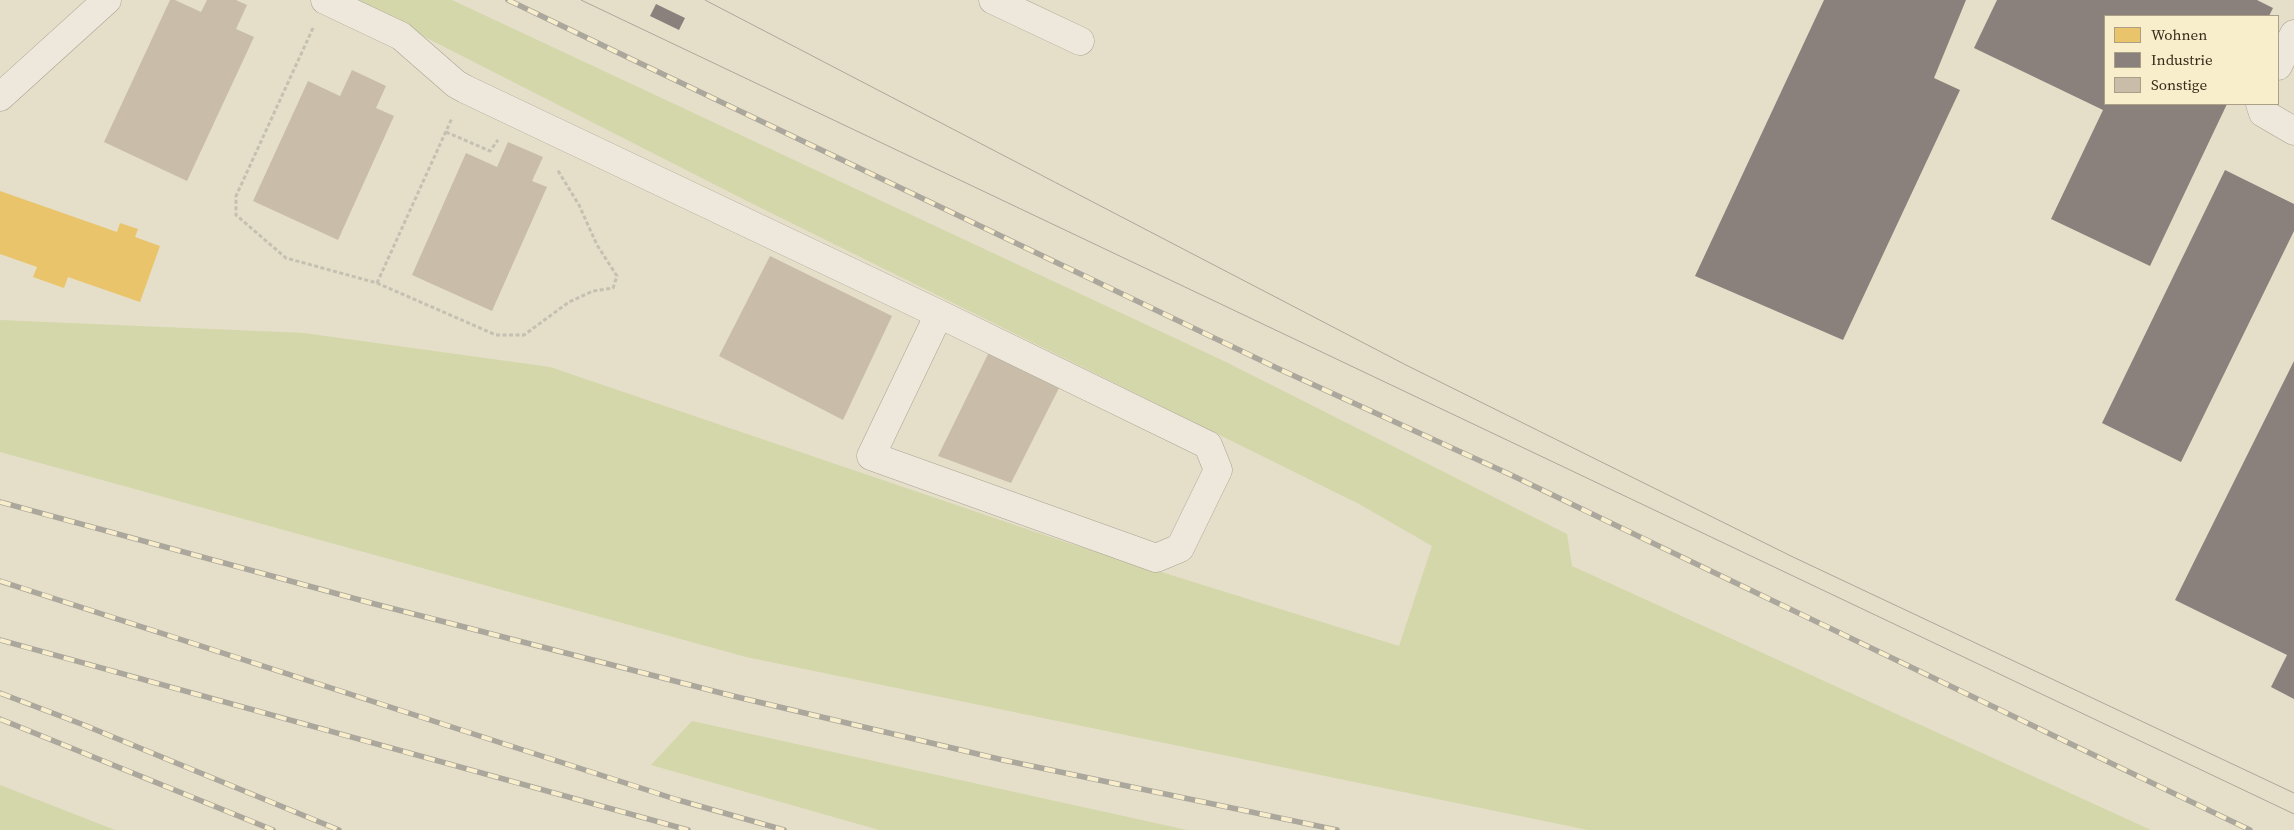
<!DOCTYPE html>
<html>
<head>
<meta charset="utf-8">
<style>
  body { margin:0 }
  #map { position:relative; width:2294px; height:830px; overflow:hidden; background:#e5dfc9; font-family:"Source Serif 4",serif }
  canvas { display:block }
  .legend { position:absolute; left:2104px; top:15px; width:175px; height:90px; box-sizing:border-box; background:#f8eecc; border:1px solid #aba085; margin:0; padding:6px 9px; list-style:none; font-size:15px; color:#382b1a }
  .legend li { display:flex; align-items:center; gap:10px; height:25px }
  .legend b { width:25px; border:1px solid #aba085 }
</style>
</head>
<body>
<div id="map">
<canvas width="2294" height="830"></canvas>
<ul class="legend">
<li><b style="height:14px;background:#e9c46a"></b>Wohnen</li>
<li><b style="height:14px;background:#8a817c"></b>Industrie</li>
<li><b style="height:14px;background:#c9bca9"></b>Sonstige</li>
</ul>
</div>
<script>
const context = document.querySelector('canvas').getContext('2d');
context.lineJoin = 'round';
function paint(path, color) { context.fillStyle = color; context.fill(path, 'evenodd'); }
const poly = rows => new Path2D(rows.map(r => 'M' + r).join(''));
function trace(path, color, width, dash) { context.strokeStyle = color; context.lineWidth = width; context.lineCap = dash ? 'butt' : 'round'; context.setLineDash(dash || []); context.stroke(path); }
paint(poly([
  [360,0,452,0,1226,362,1567,534,1572,566,2151,830,1588,830,746,657,0,452,0,320,304,333,550,367,1068,543,1399,646,1432,546,1359,504,745,200,358,3],
  [692,721,1187,830,879,830,651,765],
  [0,785,115,830,0,830]
]), '#d3d7a9');
paint(poly([
  [0,191,117,232,120,223,138,229,135,237,160,246,140,302,68,277,64,288,33,277,37,267,0,254]
]), '#e9c46a');
paint(poly([
  [1824,0,1966,0,1934,78,1960,90,1843,340,1695,276],
  [1997,0,2257,0,2273,8,2269,16,2105,16,2105,104,2227,104,2150,266,2051,219,2103,110,1974,48],
  [656,4,685,18,679,30,650,16],
  [2225,170,2294,204,2294,231,2181,462,2102,423],
  [2294,361,2294,699,2271,687,2287,655,2175,600]
]), '#8a817c');
paint(poly([
  [170,0,175,0,201,12,207,0,236,0,247,5,236,29,254,37,187,181,104,142],
  [352,70,386,86,376,108,394,116,338,240,253,201,308,81,340,96],
  [508,142,543,157,532,181,547,187,492,311,412,275,466,153,497,167],
  [770,256,892,316,843,420,719,356],
  [989,352,1059,388,1011,483,938,456]
]), '#c9bca9');
const minor = poly([
  [325,0,401,36,456,84,465,89,939,314,1208,445,1218,470,1180,548,1156,558,871,456,939,314],
  [993,0,1080,41],
  [2278,66,2294,34],
  [0,97,107,0],
  [2260,104,2263,113,2294,131]
]);
trace(minor, '#a9a293', 29);
trace(poly([
  [313,28,236,196,236,215,286,258,377,283,496,335,524,335,569,302,593,291,613,288,617,276,597,245,579,205,557,169],
  [446,132,490,151,498,140],
  [377,283,452,118]
]), '#c4c0b2', 3, [4, 2.5]);
trace(minor, '#ede8db', 28);
trace(poly([
  [581,0,2294,814],
  [705,0,1406,365,1793,557,2294,793]
]), '#aba79c', 1);
const rail = poly([
  [508,0,1279,369,1509,474,2250,830],
  [0,502,371,603,733,696,1003,760,1337,830],
  [0,581,678,800,784,830],
  [0,640,688,830],
  [0,693,84,725,339,830],
  [0,719,273,830]
]);
trace(rail, '#aba79c', 5.5);
trace(rail, '#f8eecc', 4, [11]);
</script>
</body>
</html>
